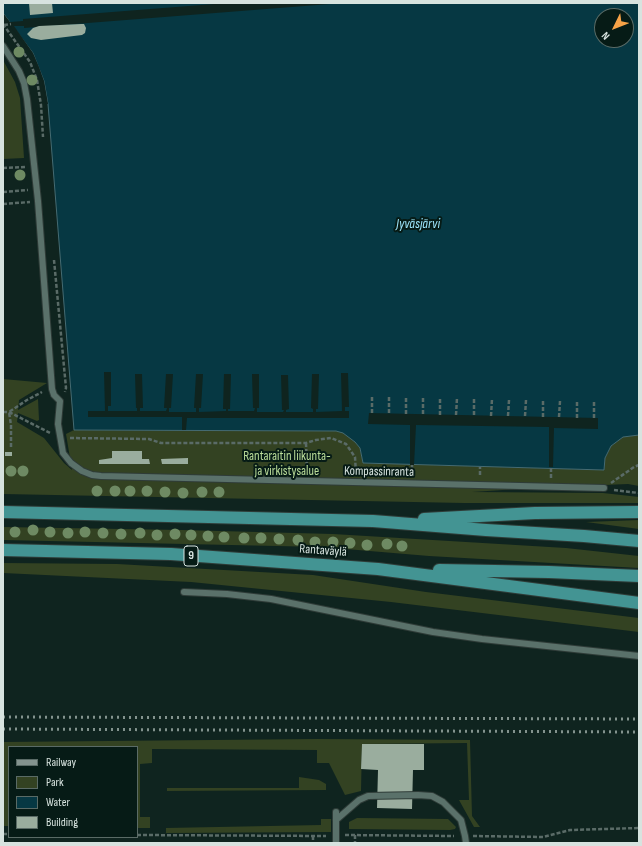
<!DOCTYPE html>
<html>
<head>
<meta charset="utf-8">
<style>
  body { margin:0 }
  #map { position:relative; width:642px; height:846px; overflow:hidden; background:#0f241f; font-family:"Sofia Sans Condensed",sans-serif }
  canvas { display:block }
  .frame { position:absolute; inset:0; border:4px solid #d7e3df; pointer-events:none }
  .legend { position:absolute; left:8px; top:746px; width:130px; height:92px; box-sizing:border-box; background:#061b16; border:1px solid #5a6b66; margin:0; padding:5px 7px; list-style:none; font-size:12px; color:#d7e3df }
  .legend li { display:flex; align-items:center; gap:8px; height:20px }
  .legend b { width:20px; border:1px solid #5a6b66 }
  .north { position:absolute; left:594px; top:8px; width:40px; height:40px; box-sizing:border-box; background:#061b16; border:1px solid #5a6b66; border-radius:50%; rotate:227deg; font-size:11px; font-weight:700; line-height:16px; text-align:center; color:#d7e3df }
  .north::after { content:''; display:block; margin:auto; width:14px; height:18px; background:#f6a247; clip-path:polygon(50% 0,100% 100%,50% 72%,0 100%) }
</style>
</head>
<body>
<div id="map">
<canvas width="642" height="846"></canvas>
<div class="frame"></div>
<ul class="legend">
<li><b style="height:5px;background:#83938e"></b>Railway</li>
<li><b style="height:11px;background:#334222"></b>Park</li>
<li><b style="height:11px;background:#063843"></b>Water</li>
<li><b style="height:11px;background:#9aad9e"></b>Building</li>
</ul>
<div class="north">N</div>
</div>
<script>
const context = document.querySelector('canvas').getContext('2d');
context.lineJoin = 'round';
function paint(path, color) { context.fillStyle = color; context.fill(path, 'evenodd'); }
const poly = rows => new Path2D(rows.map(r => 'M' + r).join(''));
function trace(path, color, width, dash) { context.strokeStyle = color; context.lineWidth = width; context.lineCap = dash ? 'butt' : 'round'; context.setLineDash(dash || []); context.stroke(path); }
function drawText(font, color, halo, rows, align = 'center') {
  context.font = font + ' "Sofia Sans Condensed",sans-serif'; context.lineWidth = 4; context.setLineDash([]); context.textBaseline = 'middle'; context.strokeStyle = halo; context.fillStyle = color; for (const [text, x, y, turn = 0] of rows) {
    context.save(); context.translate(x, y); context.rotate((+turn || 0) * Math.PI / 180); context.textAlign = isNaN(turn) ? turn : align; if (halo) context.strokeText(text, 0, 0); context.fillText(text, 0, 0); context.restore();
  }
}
paint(poly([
  [3,60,15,82,20,98,24,158,3,159],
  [3,379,47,383,19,400,18,410,38,399,39,420,37,421,18,413,17,422,44,438,64,463,72,470,66,434,74,430,336,431,343,432,355,442,360,448,363,463,604,470,605,458,611,446,623,437,639,435,639,486,628,484,534,488,472,492,603,493,639,497,639,503,464,503,3,494],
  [639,520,639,529,586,522],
  [3,527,182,530,333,534,566,548,639,556,639,568,429,556,322,547,3,540],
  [3,563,117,564,313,575,426,592,639,618,639,632,391,602,191,582,3,573],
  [317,739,470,740,472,816,480,827,474,827,459,800,469,800,467,743,362,744,361,791,345,795,329,763,317,763,317,750,152,749,152,763,140,764,140,817,150,817,150,828,137,828,137,747,9,747,9,826,3,826,3,742],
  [299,777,319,780,326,784,326,790,167,791,167,788,299,788],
  [357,818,448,819,456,827,455,829,450,830,349,829,349,822],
  [321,819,331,819,331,832,166,833,166,828,321,825]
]), '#334222');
const water = poly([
  [3,3,639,3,639,435,623,437,611,446,605,458,604,470,363,463,360,448,355,442,343,433,336,431,74,430,48,104,44,81,33,53,3,13,3,3],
  [602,16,626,16,626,40,602,40,602,16]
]);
paint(water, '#063843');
trace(water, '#456b72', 1);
paint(poly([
  [227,3,330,3,330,4,24,28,24,26,14,26,33,53,39,67,44,81,48,104,46,104,42,81,31,54,3,17,3,13,10,22,23,21,23,19],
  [104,372,111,372,111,406,108,406,108,411,137,411,137,408,136,408,135,374,142,374,143,408,140,408,140,411,166,411,167,408,164,408,166,374,173,374,171,408,169,408,169,412,196,412,196,408,194,408,196,374,203,374,201,408,199,408,199,412,226,411,226,409,223,409,224,374,231,374,230,409,228,409,228,411,254,411,255,408,253,408,252,374,259,374,259,408,257,408,257,412,283,412,284,410,282,410,281,375,288,375,289,409,286,410,286,412,313,412,313,409,311,408,312,374,319,374,318,409,316,409,316,412,342,411,341,373,348,373,349,407,345,407,345,411,349,411,349,418,187,418,186,430,182,430,182,417,88,417,88,411,105,411],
  [369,413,598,418,598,429,554,428,553,467,549,467,549,427,416,425,414,465,410,465,410,425,368,424]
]), '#0f241f');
paint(poly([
  [29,3,52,3,53,13,30,15],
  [81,24,84,24,86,28,85,33,82,35,41,40,31,38,27,34,33,28,39,26],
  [112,451,142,451,142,459,149,459,150,464,99,464,99,460,112,458],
  [5,452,12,452,12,456,5,456],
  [188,458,188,464,162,464,161,459],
  [362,744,424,744,424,770,413,770,412,809,377,808,378,770,361,769]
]), '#9aad9e');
const service = poly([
  [3,46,19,71,24,83,27,99,38,201,52,389,54,395,60,401,58,424,63,453,71,463,82,471,92,475,101,476,604,488],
  [184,592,227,594,271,599,433,632,482,639,639,656],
  [336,820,359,800,368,796,418,795,432,796,443,802,461,820,465,836,466,843],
  [336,843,336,812]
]);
const trunk = poly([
  [3,512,373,521,486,530,584,536,639,541],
  [424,519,535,513,639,512],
  [3,550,171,554,378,569,639,603],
  [439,570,549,572,639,576]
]);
trace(service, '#2f3c38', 8);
trace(trunk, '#2f3c38', 14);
trace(poly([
  [3,24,30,62,37,80,41,105,43,137],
  [4,25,11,24],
  [3,168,26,167],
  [3,192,28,190],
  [3,204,30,202],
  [54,260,66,388,65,392],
  [389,397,389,414],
  [3,412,9,412,50,433],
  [372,413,372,397],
  [406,414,406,398],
  [423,414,423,397],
  [440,415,440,398],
  [456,415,457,398],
  [474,415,474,399],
  [491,416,492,399],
  [508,416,509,400],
  [525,416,526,400],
  [543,417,543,401],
  [559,417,560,401],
  [577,418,577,402],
  [594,418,594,401],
  [70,438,149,439,161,443,306,443,316,440,331,438,346,444,355,457,356,474],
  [306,443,307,472],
  [11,447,11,425,9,412,27,400,42,392],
  [412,465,412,474],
  [480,475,480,467],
  [551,478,551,468],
  [611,483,634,467,639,465],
  [614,490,639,493],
  [3,834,9,834],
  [137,835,326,836],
  [345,835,454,836],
  [355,835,355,843],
  [313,836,313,843],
  [473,836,543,837,570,830,639,828]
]), '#5a6b67', 2.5, [4, 2]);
trace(service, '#5a716a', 6);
trace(trunk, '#439493', 12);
trace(poly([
  [3,717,639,719],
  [3,729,639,732]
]), '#83938e', 3, [2, 4]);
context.fillStyle = '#6e8a63';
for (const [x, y] of [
  [19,52],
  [32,80],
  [20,175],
  [11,471],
  [23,471],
  [97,491],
  [115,491],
  [130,491],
  [147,491],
  [165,492],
  [202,492],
  [219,492],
  [183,493],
  [33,530],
  [15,532],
  [50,532],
  [85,532],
  [68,533],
  [103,533],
  [140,533],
  [121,534],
  [175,534],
  [157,535],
  [191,535],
  [208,536],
  [224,537],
  [244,538],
  [261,538],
  [279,539],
  [298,540],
  [315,542],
  [333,542],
  [350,543],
  [387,544],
  [367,545],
  [402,546]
]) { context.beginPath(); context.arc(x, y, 5.5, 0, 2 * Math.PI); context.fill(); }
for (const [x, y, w] of [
  [191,556,14]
]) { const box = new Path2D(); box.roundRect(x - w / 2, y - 10, w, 20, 3); context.fillStyle = '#061b16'; context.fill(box); trace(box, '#d7e3df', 1); }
drawText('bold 12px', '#d7e3df', null, [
  ["9",191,556]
]);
drawText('13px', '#bbdd9a', '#061b16', [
  ["Rantaraitin liikunta-",287,457],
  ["ja virkistysalue",287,472]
]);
drawText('13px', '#d7e3df', '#061b16', [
  ["Kompassinranta",379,472,1],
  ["Rantaväylä",323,551,4]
]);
drawText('italic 14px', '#9ce4f9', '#061b16', [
  ["Jyväsjärvi",418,224]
]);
</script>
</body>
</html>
